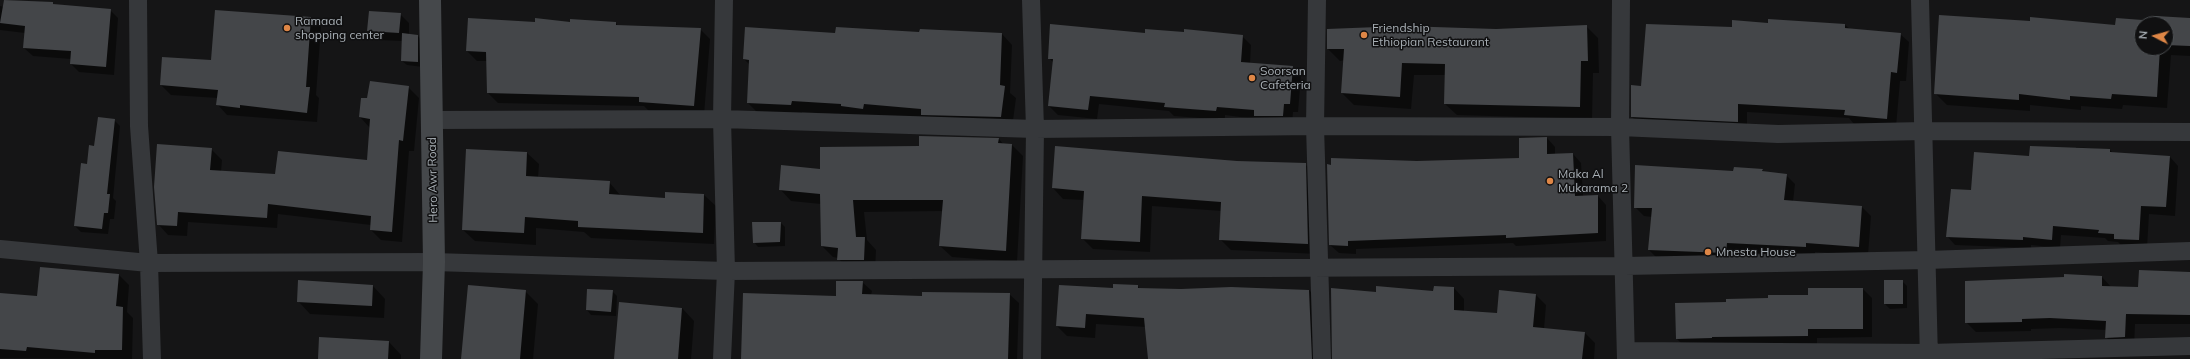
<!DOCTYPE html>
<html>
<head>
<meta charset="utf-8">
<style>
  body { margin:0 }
  #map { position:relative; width:2190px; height:359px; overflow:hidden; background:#151516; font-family:Mulish,sans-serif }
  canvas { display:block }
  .north { position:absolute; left:2134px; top:16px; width:40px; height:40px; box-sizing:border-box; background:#101011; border:1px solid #4d5053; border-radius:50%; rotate:276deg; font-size:11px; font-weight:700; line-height:16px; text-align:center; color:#a8afb5 }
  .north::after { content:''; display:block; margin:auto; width:14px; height:18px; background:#de8646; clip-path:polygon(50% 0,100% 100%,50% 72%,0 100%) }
</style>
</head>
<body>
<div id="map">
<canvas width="2190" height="359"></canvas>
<div class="north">N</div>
</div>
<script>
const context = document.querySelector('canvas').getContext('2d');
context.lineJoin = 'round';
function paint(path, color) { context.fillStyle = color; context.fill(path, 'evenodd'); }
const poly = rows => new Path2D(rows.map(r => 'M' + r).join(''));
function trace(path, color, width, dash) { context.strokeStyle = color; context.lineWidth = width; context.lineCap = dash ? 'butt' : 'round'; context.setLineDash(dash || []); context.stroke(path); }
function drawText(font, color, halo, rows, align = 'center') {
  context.font = font + ' Mulish,sans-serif'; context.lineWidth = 3; context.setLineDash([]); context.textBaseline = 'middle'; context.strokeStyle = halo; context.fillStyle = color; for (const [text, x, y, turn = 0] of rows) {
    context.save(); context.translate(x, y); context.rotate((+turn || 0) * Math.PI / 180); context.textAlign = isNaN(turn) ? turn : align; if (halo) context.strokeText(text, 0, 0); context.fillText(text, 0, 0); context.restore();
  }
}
paint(poly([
  [5,0,110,10,118,18,114,75,79,72,71,64,71,59,33,56,24,48,25,33,0,30,0,6,4,7],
  [400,14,409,23,409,35,418,36,422,41,423,67,407,65,402,61,402,41,378,40,368,31],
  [1940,17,2116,26,2190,19,2190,56,2171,55,2167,108,2123,105,2122,109,2081,106,2081,110,2030,105,2030,111,1947,105,1936,94],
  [2142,24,2166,24,2166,48,2142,48],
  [311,18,321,27,316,95,319,98,317,122,227,115,218,105,218,98,171,95,161,85],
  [536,23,616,23,618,26,700,29,710,39,704,115,650,112,644,106,498,103,488,93,488,61,477,61,467,51],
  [1769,24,1845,25,1850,29,1900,34,1909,42,1906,81,1900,81,1896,127,1854,124,1849,118,1747,112,1747,130,1640,125,1632,117,1642,87,1732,28],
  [1586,26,1598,38,1599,73,1593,73,1592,119,1457,115,1445,104,1446,75,1414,75,1411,109,1354,105,1342,93,1345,60,1340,61,1328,49,1496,30],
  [920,33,1002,34,1012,45,1010,93,1016,98,1012,128,874,115,873,120,851,115,802,112,802,116,759,114,748,103,749,64,744,59,836,34],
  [1146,34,1242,36,1251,45,1250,64,1292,67,1301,76,1298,112,1293,112,1292,124,1225,115,1225,120,1174,116,1169,111,1099,104,1097,119,1058,115,1049,106,1054,63,1049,58],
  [408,87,419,98,414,151,409,151,402,242,381,240,371,230,371,225,278,214,277,228,188,222,187,236,168,235,158,224,211,149,222,160,221,172,276,175,368,161,370,128,360,117,368,99],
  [114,120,120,126,113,198,116,201,114,219,110,219,108,234,81,232,75,226,88,165],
  [1547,138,1555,147,1555,155,1573,154,1581,163,1583,196,1598,196,1606,205,1606,241,1516,246,1513,243,1356,249,1356,254,1339,253,1330,245,1417,162,1520,159],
  [999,139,1004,145,1012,145,1023,156,1017,262,952,257,940,246,943,211,864,212,867,240,876,250,875,271,850,271,838,258,833,257,822,246,821,204,791,201,780,189,821,170,920,147],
  [2076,147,2110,150,2114,154,2170,157,2178,166,2175,216,2149,214,2147,248,2123,247,2118,242,2108,241,2105,238,2061,235,2060,248,2031,245,2031,248,1955,245,1947,236,1972,191,2030,157,2076,149],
  [467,150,527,153,539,164,538,178,609,182,621,196,666,199,704,195,716,206,714,244,591,238,584,232,536,228,536,245,475,241,463,230],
  [1237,162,1305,164,1316,175,1318,254,1231,250,1220,239,1222,211,1152,206,1150,252,1093,249,1082,238,1084,200,1063,199,1053,188],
  [1762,170,1765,172,1786,175,1795,184,1793,202,1862,207,1871,216,1868,255,1815,252,1815,255,1736,252,1735,262,1658,259,1649,250,1652,217,1644,216,1635,207,1734,172],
  [781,223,785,227,785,246,758,247,754,242],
  [2190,273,2190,324,2135,324,2134,347,2116,347,2106,337,2107,330,2060,328,2031,329,2031,331,1976,332,1966,322,2102,277,2112,288,2139,288],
  [119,275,129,285,127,312,133,318,132,359,0,358,0,294,38,297],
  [1902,281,1907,286,1907,308,1890,309,1885,304],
  [862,282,872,291,871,295,923,297,1009,294,1019,303,1017,359,741,359],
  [373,286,385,299,384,318,310,314,298,301],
  [1138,286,1140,289,1309,290,1319,300,1321,359,1149,359,1146,327,1096,324,1095,338,1067,336,1057,326,1114,289],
  [1454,288,1464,299,1464,312,1498,314,1536,295,1546,305,1544,329,1584,332,1595,343,1594,359,1333,359,1377,293,1434,292],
  [1863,289,1872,298,1872,337,1817,338,1817,345,1686,348,1677,339,1769,299],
  [525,291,538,304,533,359,462,359],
  [612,291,617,296,616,316,591,315,587,310],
  [620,303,682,308,694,321,691,359,615,359],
  [389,342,401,355,401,359,319,359]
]), '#0007');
paint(poly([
  [4,0,53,2,53,4,111,9,106,67,70,64,71,51,23,48,25,26,0,23],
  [215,10,311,17,306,87,310,87,307,113,240,105,240,108,216,105,218,90,160,85,162,57,211,60],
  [369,11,401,13,399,33,367,31],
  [1939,15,2030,21,2030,17,2115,25,2116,18,2156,21,2156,16,2190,18,2190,46,2166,45,2166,24,2142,24,2142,48,2160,48,2157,97,2112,94,2111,99,2070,96,2070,100,2019,94,2019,100,1934,94],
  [468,18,535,22,535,18,570,22,570,19,616,22,616,25,701,28,694,106,639,102,639,97,487,93,486,52,466,51],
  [1768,19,1845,24,1845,28,1901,33,1897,73,1891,72,1887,119,1844,115,1845,110,1738,104,1738,122,1631,117,1631,85,1641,86,1646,24,1732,27,1732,20,1768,23],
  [1050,24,1145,33,1145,29,1184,32,1184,29,1243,35,1241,62,1293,66,1290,104,1284,104,1283,116,1254,116,1254,110,1217,107,1216,111,1164,107,1165,103,1090,96,1088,110,1048,106,1053,59,1048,59],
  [1587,25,1588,61,1581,61,1580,107,1444,104,1445,64,1402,63,1400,97,1341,93,1344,49,1327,49,1327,29,1403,26,1496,29],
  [745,27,835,33,836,27,919,32,920,29,1002,33,1000,85,1005,86,1001,117,921,115,921,109,864,104,863,109,841,106,841,104,792,101,791,105,747,103,749,60,743,59],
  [402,33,418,35,418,62,401,61],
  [370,81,409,86,403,141,399,140,392,232,370,230,371,216,268,204,267,218,178,212,177,226,157,225,154,187,157,144,212,148,210,170,275,174,278,151,367,160,370,119,359,117,361,98,367,98],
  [98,117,115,119,107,194,110,194,108,213,104,213,102,229,74,226,81,163,87,164,89,145,94,146],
  [919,136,999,138,998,143,1012,144,1006,251,939,246,943,200,853,200,856,237,865,237,864,260,837,260,838,248,821,246,820,194,779,190,781,165,820,169,820,147,919,146],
  [1547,137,1547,154,1573,153,1575,196,1598,195,1598,233,1506,238,1506,235,1348,241,1348,246,1329,245,1327,164,1331,165,1331,158,1417,161,1519,158,1519,138],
  [1055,146,1237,161,1306,163,1308,244,1219,240,1221,202,1142,196,1140,242,1081,239,1084,191,1052,188],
  [2030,146,2110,149,2110,152,2170,156,2166,207,2141,206,2139,240,2114,239,2114,234,2098,233,2099,230,2053,226,2052,240,2023,237,2023,240,1946,237,1951,189,1971,190,1974,152,2029,156],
  [466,149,527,152,526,176,610,181,609,194,665,198,665,192,704,194,703,233,578,227,578,221,525,217,524,233,462,230],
  [1635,165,1733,171,1734,167,1763,169,1762,171,1787,174,1784,200,1862,206,1859,247,1806,243,1806,247,1727,243,1726,253,1648,250,1652,208,1634,208],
  [752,222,781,222,780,242,753,243],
  [40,267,119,274,116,306,123,307,122,350,95,350,95,353,27,347,26,351,0,349,0,293,37,296],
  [2139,270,2190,272,2190,315,2126,314,2125,337,2105,338,2106,321,2050,318,2022,319,2022,322,1965,323,1965,281,2064,277,2064,274,2102,276,2102,286,2138,287],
  [298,280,373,285,372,306,297,302],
  [1884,280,1903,280,1903,304,1884,304],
  [836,281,863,281,862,294,922,296,922,292,1010,293,1008,359,741,359,743,293,836,296],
  [1113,284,1138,285,1138,288,1181,289,1231,287,1309,290,1312,359,1148,359,1144,318,1086,314,1085,328,1056,326,1059,285,1113,288],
  [468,285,526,290,520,359,461,359],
  [1376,286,1433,291,1434,286,1454,287,1454,310,1497,313,1499,290,1536,294,1533,327,1585,332,1582,359,1332,359,1331,288,1376,292],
  [1808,288,1863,288,1863,329,1808,329,1808,336,1712,337,1712,338,1676,339,1675,303,1726,302,1726,299,1768,298,1768,295,1808,295],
  [587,289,613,290,611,312,586,310],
  [619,302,682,308,678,359,614,359],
  [319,337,389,341,388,359,318,359]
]), '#444649');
trace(poly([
  [138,0,139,126,149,263,152,359],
  [1031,0,1035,129,1032,359],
  [1317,0,1315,126,1322,359],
  [1621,0,1620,127,1626,359],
  [1920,0,1929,359],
  [432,120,722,119,1035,129,1315,126,1620,127,1778,134,1924,131,2190,132],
  [0,249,149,263,434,262,726,271,1625,266,1927,260,2190,251],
  [1626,351,1929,353,2190,346],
  [722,359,726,271,722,119,724,0]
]), '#36383b', 18);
trace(poly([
  [430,0,434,262,431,359]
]), '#45484b', 22);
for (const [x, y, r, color] of [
  [287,28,4,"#de8646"],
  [1364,35,4,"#de8646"],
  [1252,78,4,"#de8646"],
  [1550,181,4,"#de8646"],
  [1708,252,4,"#de8646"]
]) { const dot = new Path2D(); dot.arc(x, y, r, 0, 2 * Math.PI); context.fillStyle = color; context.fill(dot); trace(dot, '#101011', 1.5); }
drawText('12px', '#a8afb5', '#101011', [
  ["Ramaad",295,21],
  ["shopping center",295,35],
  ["Friendship",1372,28],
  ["Ethiopian Restaurant",1372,42],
  ["Soorsan",1260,71],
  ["Cafeteria",1260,85],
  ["Maka Al",1558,174],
  ["Mukarama 2",1558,188],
  ["Mnesta House",1716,252]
], 'left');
drawText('12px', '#a8afb5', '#101011', [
  ["Hero Awr Road",433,180,-91]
]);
</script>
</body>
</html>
